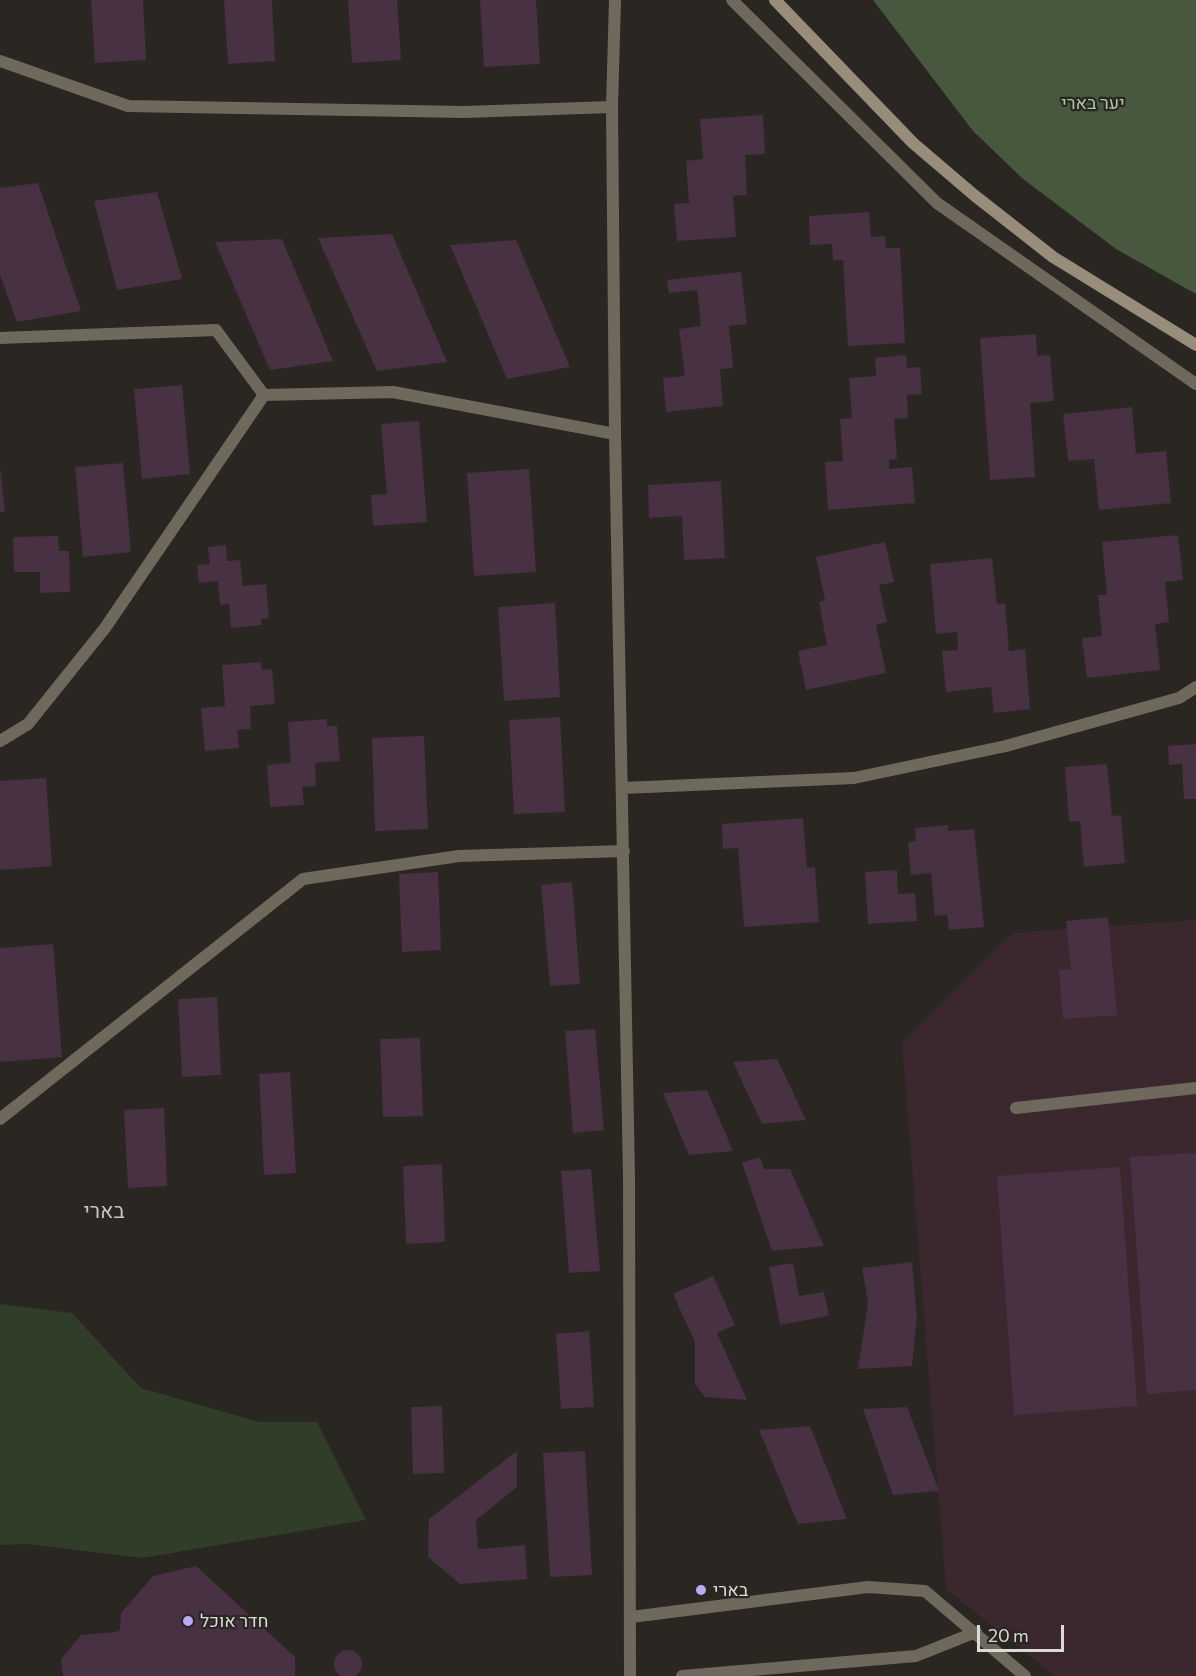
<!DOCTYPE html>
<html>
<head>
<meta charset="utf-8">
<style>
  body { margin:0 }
  #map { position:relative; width:1196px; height:1676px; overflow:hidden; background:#2a2622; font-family:Commissioner,sans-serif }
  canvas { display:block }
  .scale { position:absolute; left:977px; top:1625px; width:87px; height:27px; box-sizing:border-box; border:3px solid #dcdad7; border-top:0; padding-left:8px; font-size:18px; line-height:21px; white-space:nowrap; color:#dcdad7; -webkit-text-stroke:4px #2a2622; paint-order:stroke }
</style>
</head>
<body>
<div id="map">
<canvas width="1196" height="1676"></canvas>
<div class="scale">20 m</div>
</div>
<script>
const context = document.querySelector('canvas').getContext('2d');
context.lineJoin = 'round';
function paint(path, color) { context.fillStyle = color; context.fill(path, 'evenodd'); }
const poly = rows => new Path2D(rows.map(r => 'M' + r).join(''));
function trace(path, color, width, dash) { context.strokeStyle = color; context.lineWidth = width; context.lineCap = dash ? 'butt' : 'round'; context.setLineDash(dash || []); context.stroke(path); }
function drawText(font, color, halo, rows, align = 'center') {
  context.font = font + ' Commissioner,Heebo,sans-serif'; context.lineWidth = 4.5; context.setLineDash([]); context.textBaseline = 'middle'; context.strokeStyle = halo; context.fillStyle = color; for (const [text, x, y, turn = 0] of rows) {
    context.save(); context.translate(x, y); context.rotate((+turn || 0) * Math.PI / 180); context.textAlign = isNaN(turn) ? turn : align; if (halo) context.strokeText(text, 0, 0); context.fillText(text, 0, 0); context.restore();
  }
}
paint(poly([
  [1196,920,1196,1676,1055,1676,946,1589,902,1043,1012,933]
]), '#3b282f');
paint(poly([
  [0,1304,72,1313,141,1388,259,1422,317,1422,366,1520,142,1558,27,1544,0,1545]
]), '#303d29');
paint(poly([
  [873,0,1196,0,1196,294,1116,249,1023,179,973,131]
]), '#47583f');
paint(poly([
  [91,0,143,0,146,60,95,63],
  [224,0,272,0,275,61,228,64],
  [348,0,397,0,401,60,352,63],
  [480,0,536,0,540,64,484,67],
  [763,115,765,154,745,155,747,195,733,196,736,237,677,241,674,204,689,203,686,161,703,159,700,119],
  [38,183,81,311,17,322,0,275,0,188],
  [157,192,182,279,117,290,94,201],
  [869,212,871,237,885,236,886,248,900,248,905,343,848,346,843,260,833,260,832,244,810,245,809,216],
  [392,234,447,362,377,371,318,238],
  [282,239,333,361,270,370,215,242],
  [516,240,570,367,507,379,450,245],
  [741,272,747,324,729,326,733,368,720,369,723,406,666,412,663,378,685,376,679,329,701,326,697,290,669,293,667,280],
  [1036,334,1037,356,1050,355,1054,401,1030,403,1035,477,990,480,980,338],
  [906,355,907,368,920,367,922,394,907,395,908,418,894,419,897,459,889,460,889,469,912,467,915,503,828,510,825,462,843,461,840,419,852,418,849,378,876,376,875,358],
  [182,385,190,474,142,479,134,389],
  [1132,407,1136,454,1166,451,1171,503,1099,510,1094,459,1068,461,1063,414],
  [419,421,427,522,373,526,371,495,387,494,381,424],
  [123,463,131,552,83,557,75,467],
  [0,466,5,512,0,512],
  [529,469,536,572,474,576,467,473],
  [721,481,725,558,684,560,682,516,649,518,648,485],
  [1178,535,1183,580,1165,582,1169,622,1155,624,1160,670,1087,678,1082,638,1102,636,1098,595,1107,595,1102,542],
  [58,536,59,551,69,551,70,592,40,593,40,572,14,572,13,537],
  [885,542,894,582,879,585,887,622,876,625,886,673,806,690,798,651,827,645,819,602,825,600,816,557],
  [226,545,227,561,240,560,243,586,266,584,269,618,261,619,262,625,231,628,229,604,220,605,218,581,199,583,197,565,210,564,208,547],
  [992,558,997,604,1005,603,1009,651,1025,649,1030,709,994,713,991,687,946,692,942,651,958,650,957,632,936,634,930,564],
  [555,603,560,697,504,701,498,607],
  [261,662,262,670,272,669,275,704,250,706,251,729,237,730,239,748,205,751,201,708,225,706,222,665],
  [560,717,565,812,514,814,509,720],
  [327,719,327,726,337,726,340,761,315,763,316,786,302,787,304,805,270,807,267,765,291,763,288,722],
  [424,736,428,829,375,831,372,738],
  [1196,744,1196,799,1184,799,1182,764,1169,765,1168,746],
  [1107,764,1112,816,1121,815,1125,863,1084,867,1080,821,1069,822,1065,767],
  [46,778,52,866,0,870,0,781],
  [803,818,807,868,815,867,819,922,744,927,738,848,723,849,722,824],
  [948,825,948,831,974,829,984,927,949,930,947,915,935,916,931,873,911,875,908,842,916,841,915,828],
  [897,870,898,894,915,893,917,921,868,924,865,872],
  [438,872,441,950,402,952,399,874],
  [572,882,580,984,550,986,541,885],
  [1108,917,1117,1015,1063,1019,1059,970,1071,969,1066,921],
  [53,944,62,1057,0,1062,0,948],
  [217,997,221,1075,182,1077,178,999],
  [595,1029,604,1130,573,1133,565,1031],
  [420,1038,423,1116,383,1117,380,1039],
  [777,1059,806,1120,762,1124,733,1062],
  [290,1072,296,1173,264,1175,259,1074],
  [707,1090,733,1151,689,1155,663,1093],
  [164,1108,167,1186,128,1188,124,1110],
  [1196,1153,1196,1390,1147,1394,1130,1157],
  [760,1157,764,1169,790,1169,824,1246,772,1251,742,1163],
  [442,1164,445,1242,406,1244,403,1166],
  [1120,1167,1137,1406,1014,1415,997,1176],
  [591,1169,600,1271,569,1273,561,1171],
  [912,1262,917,1317,912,1366,858,1369,868,1303,862,1268],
  [793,1263,799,1296,824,1292,829,1316,780,1325,769,1267],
  [713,1276,735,1325,717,1333,747,1400,705,1397,695,1384,695,1342,673,1294],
  [589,1331,594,1407,561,1409,556,1334],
  [442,1406,444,1473,413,1474,411,1407],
  [907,1407,939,1491,893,1495,863,1409],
  [810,1426,847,1519,798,1524,759,1430],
  [517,1451,517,1487,476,1520,478,1549,525,1545,527,1579,460,1584,428,1557,429,1519],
  [585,1451,592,1575,550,1577,543,1453],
  [196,1566,295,1657,295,1676,63,1676,61,1659,81,1635,116,1632,120,1630,121,1613,153,1576],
  '334 1664a14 14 0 1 1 28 0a14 14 0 1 1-28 0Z'
]), '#473143');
trace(poly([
  [0,338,216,330,264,395],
  [1016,1108,1196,1088],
  [631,1617,868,1587,925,1591,1025,1676],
  [682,1676,916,1656,976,1632]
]), '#6f685c', 12);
trace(poly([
  [615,0,612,107,615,434,629,1178,630,1676],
  [732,0,937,203,1196,384],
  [0,61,128,106,464,112,612,107],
  [0,741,28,724,105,628,264,395,393,392,615,434],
  [623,788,854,778,1006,746,1179,698,1196,687],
  [0,1119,303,879,459,856,624,851]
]), '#6f685c', 12);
trace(poly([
  [775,0,913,143,974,195,1053,257,1196,345]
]), '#988d7a', 12);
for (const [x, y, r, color] of [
  [701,1590,6,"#baaaf6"],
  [188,1621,6,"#baaaf6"]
]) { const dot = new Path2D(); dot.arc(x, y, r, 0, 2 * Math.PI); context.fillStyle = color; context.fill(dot); trace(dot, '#2a2622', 2); }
drawText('18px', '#aaca9a', '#2a2622', [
  ["יער בארי",1093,103]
]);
drawText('18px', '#dcdad7', '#2a2622', [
  ["בארי",713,1590],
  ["חדר אוכל",200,1621]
], 'left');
drawText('21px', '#c7c2bd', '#2a2622', [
  ["בארי",104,1211]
]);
</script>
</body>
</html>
